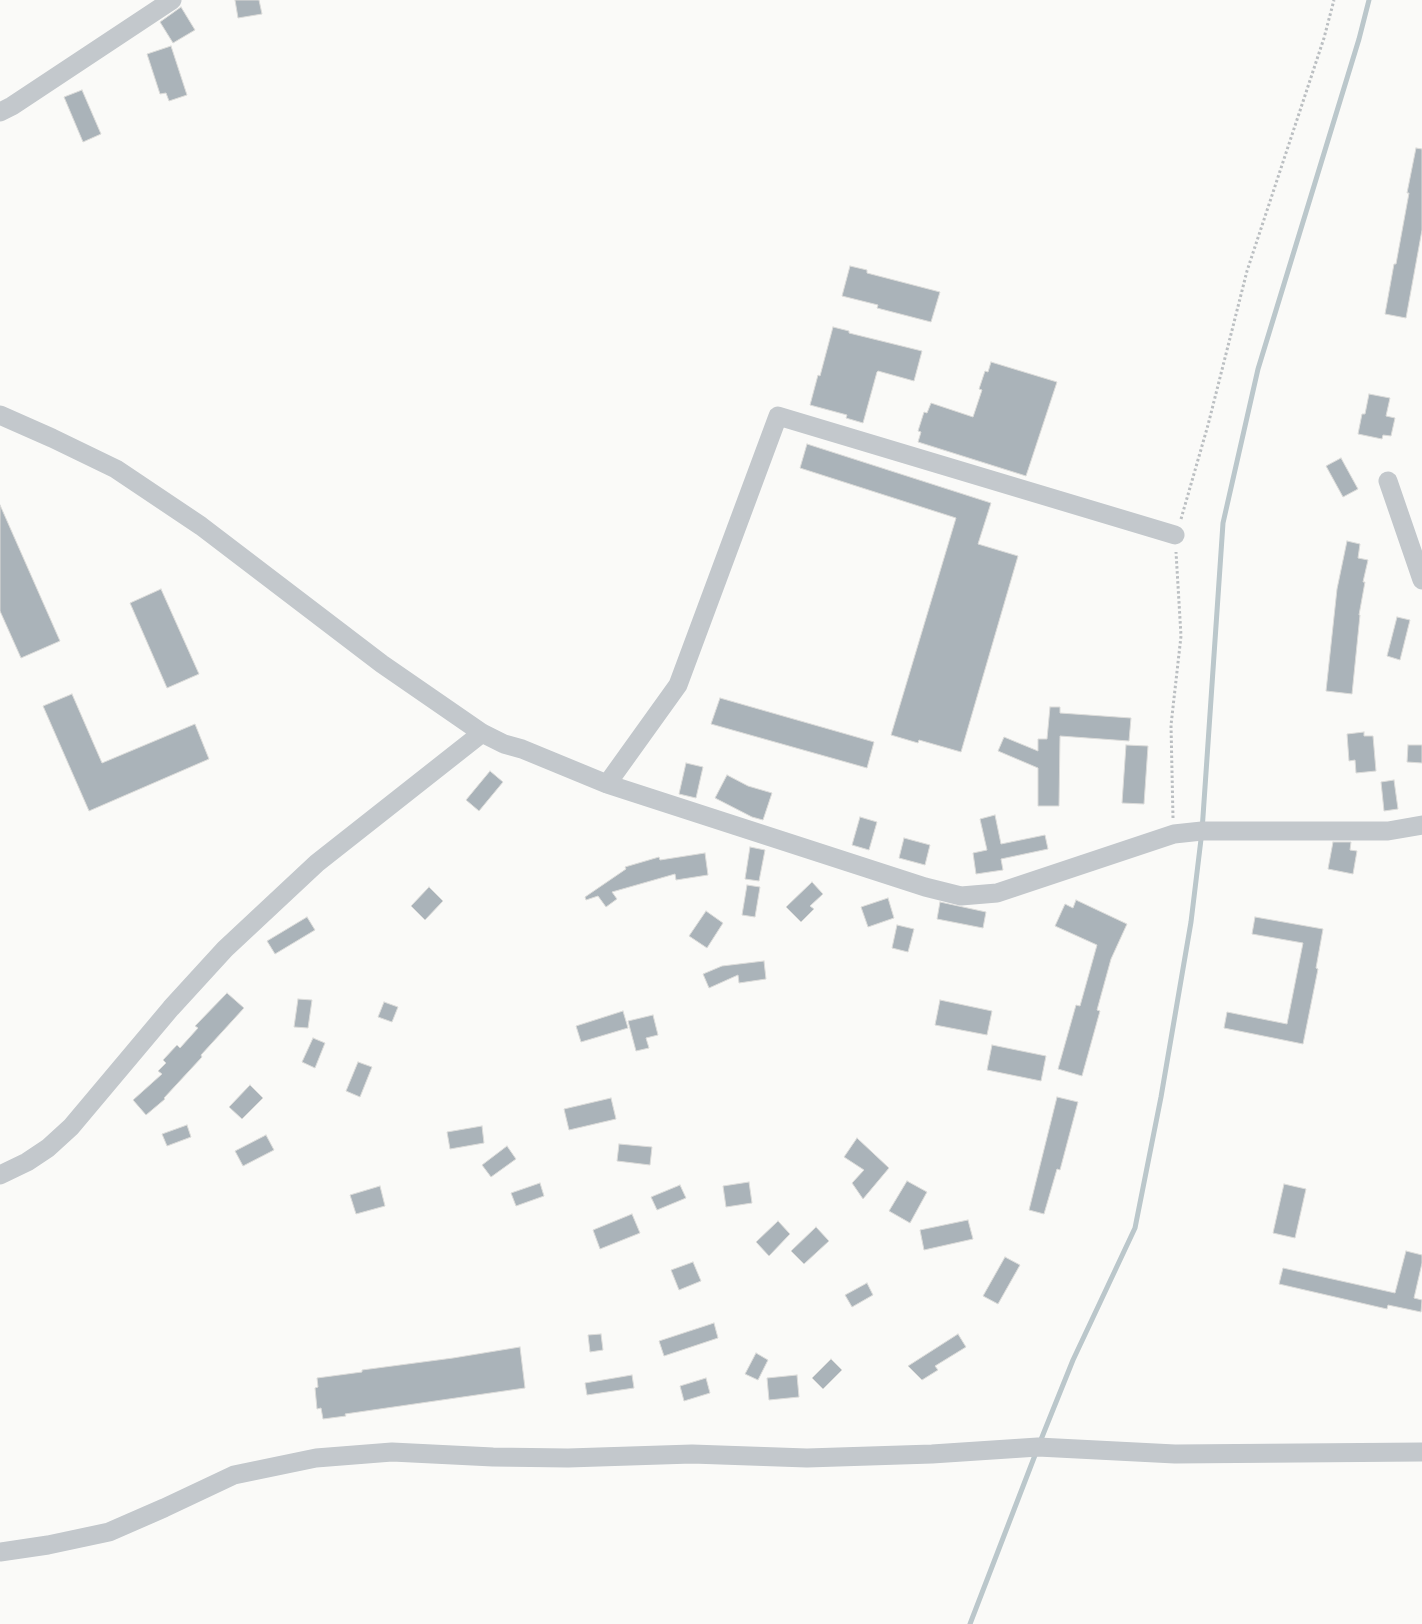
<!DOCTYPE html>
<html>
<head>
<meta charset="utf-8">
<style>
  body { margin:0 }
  canvas { display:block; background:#fafaf8 }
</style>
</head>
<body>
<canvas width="1422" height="1624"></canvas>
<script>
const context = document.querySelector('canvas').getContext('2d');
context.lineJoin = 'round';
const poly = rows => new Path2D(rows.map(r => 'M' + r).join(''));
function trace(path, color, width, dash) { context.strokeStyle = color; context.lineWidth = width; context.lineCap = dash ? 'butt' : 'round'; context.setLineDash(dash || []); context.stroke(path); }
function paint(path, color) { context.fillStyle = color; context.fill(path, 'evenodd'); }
trace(poly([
  [1040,1442,1073,1360,1135,1228,1161,1097,1191,922,1202,831,1207,758,1223,523,1258,369,1359,39,1369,0],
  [970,1624,1037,1450]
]), '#bbc7cb', 5);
const building = poly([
  [235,0,259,0,262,14,238,18,235,0],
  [181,7,195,30,173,43,160,22,181,7],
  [171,46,187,95,169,101,166,93,160,94,147,54,171,46],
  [82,90,101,134,83,142,64,97,82,90],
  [1416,148,1422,149,1422,230,1406,318,1385,314,1394,264,1396,264,1409,193,1407,193,1416,148],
  [850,266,867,270,867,273,940,292,931,322,877,308,878,305,842,296,850,266],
  [833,327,849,331,849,333,922,351,914,381,878,371,877,372,863,423,846,418,847,415,810,405,818,375,820,376,833,327],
  [991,362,1057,382,1026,476,918,442,921,432,918,431,924,412,927,413,931,403,973,417,982,390,979,389,985,371,988,372,991,362],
  [1369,394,1390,398,1386,416,1395,418,1391,436,1383,435,1382,439,1358,434,1362,414,1365,414,1369,394],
  [807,444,991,503,978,544,1018,556,961,752,919,740,918,743,891,735,956,518,800,468,807,444],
  [1341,458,1358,489,1343,497,1326,466,1341,458],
  [0,505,60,641,21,658,0,611,0,505],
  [1347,541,1360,544,1358,558,1368,560,1363,582,1365,582,1359,615,1360,615,1352,694,1326,691,1337,589,1347,541],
  [161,589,199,674,167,688,130,603,161,589],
  [1397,617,1410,620,1400,660,1387,656,1397,617],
  [72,694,102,763,195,724,209,759,89,811,43,706,72,694],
  [720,698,874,742,867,768,711,724,720,698],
  [1050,707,1060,707,1060,713,1131,718,1129,741,1060,736,1059,806,1038,806,1038,768,998,751,1004,737,1038,751,1038,739,1047,739,1050,707],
  [1364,732,1364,736,1373,736,1376,771,1356,773,1355,760,1349,761,1347,734,1364,732],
  [1126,745,1148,746,1144,804,1122,803,1126,745],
  [1408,745,1422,745,1422,763,1407,762,1408,745],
  [686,763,703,767,696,798,679,794,686,763],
  [490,771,503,782,479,811,466,800,490,771],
  [727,775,748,786,772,793,763,820,752,817,715,798,727,775],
  [1394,780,1398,809,1384,811,1381,782,1394,780],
  [995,815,1001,844,1045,835,1048,849,1001,859,1003,870,976,874,973,853,987,850,980,819,995,815],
  [860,817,877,822,869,850,852,845,860,817],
  [904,838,930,845,925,865,899,858,904,838],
  [1333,842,1351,842,1350,850,1357,851,1353,874,1328,869,1333,842],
  [750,847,765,850,759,881,745,879,750,847],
  [705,853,708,875,676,880,675,874,612,892,617,899,606,907,598,896,586,900,585,897,626,869,625,867,659,857,660,860,705,853],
  [812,882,823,894,810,906,814,909,801,922,786,907,812,882],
  [747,885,760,887,755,917,742,915,747,885],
  [429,887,443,901,425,920,411,906,429,887],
  [888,898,894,918,868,927,861,907,888,898],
  [1076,900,1127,924,1111,959,1097,1010,1100,1011,1082,1076,1058,1069,1076,1005,1080,1006,1097,945,1055,926,1065,904,1073,908,1076,900],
  [940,902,986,912,983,928,937,919,940,902],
  [706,911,723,923,707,948,689,936,706,911],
  [307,917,315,930,275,954,267,941,307,917],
  [1255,917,1323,929,1316,968,1318,969,1303,1044,1224,1028,1227,1012,1287,1024,1303,943,1252,934,1255,917],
  [897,925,914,929,908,952,892,948,897,925],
  [764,961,766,979,739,983,738,975,709,988,703,974,722,966,764,961],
  [227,993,244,1008,201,1055,202,1057,164,1098,165,1099,146,1115,133,1100,162,1074,158,1071,166,1063,163,1060,177,1045,180,1048,198,1028,195,1026,227,993],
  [298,999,312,1000,308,1028,294,1027,298,999],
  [940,1000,992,1011,987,1035,935,1025,940,1000],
  [384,1002,398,1007,392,1022,378,1017,384,1002],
  [623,1011,628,1028,581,1042,576,1026,623,1011],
  [653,1015,658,1035,646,1038,649,1048,636,1051,628,1021,653,1015],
  [313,1038,325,1043,315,1068,302,1062,313,1038],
  [992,1045,1046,1056,1041,1081,987,1070,992,1045],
  [358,1062,372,1067,360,1097,346,1091,358,1062],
  [250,1085,263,1098,242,1119,229,1107,250,1085],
  [1057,1097,1078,1102,1060,1170,1057,1169,1044,1214,1029,1210,1057,1097],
  [611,1098,616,1119,569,1130,564,1109,611,1098],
  [187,1125,191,1137,167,1146,162,1134,187,1125],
  [482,1126,484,1143,450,1149,447,1132,482,1126],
  [266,1135,274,1150,243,1166,235,1151,266,1135],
  [857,1138,889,1168,863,1199,852,1183,864,1170,844,1157,857,1138],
  [619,1144,652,1147,650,1165,617,1161,619,1144],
  [507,1146,516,1159,491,1177,482,1165,507,1146],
  [907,1181,927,1192,910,1223,889,1211,907,1181],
  [749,1182,752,1203,726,1207,723,1186,749,1182],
  [540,1183,544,1196,516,1206,511,1193,540,1183],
  [1284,1184,1306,1189,1295,1238,1273,1233,1284,1184],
  [680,1185,686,1198,657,1210,651,1197,680,1185],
  [380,1186,385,1206,356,1214,350,1195,380,1186],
  [632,1214,640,1233,600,1249,593,1230,632,1214],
  [968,1220,973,1239,924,1250,920,1230,968,1220],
  [778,1221,790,1234,769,1256,756,1242,778,1221],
  [816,1227,829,1241,804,1264,791,1251,816,1227],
  [1406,1251,1422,1255,1422,1263,1414,1298,1422,1300,1421,1312,1388,1305,1387,1309,1279,1284,1283,1268,1395,1293,1406,1251],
  [1005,1257,1020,1265,998,1304,983,1296,1005,1257],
  [693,1262,701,1281,679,1290,671,1270,693,1262],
  [867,1283,873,1295,852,1307,845,1295,867,1283],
  [714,1323,718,1338,664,1356,659,1341,714,1323],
  [601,1334,603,1350,590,1352,588,1335,601,1334],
  [958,1334,966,1347,935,1366,938,1370,922,1380,908,1366,958,1334],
  [520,1347,525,1388,345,1414,346,1416,323,1419,321,1408,317,1409,315,1388,318,1387,317,1378,362,1372,362,1370,453,1358,520,1347],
  [756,1353,768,1360,758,1380,745,1374,756,1353],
  [831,1359,842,1370,823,1389,812,1378,831,1359],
  [632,1375,634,1388,587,1395,585,1383,632,1375],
  [797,1375,799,1397,769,1400,767,1378,797,1375],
  [706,1378,710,1393,684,1401,680,1386,706,1378]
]);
paint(building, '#aab3b9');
trace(building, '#dcdcda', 1);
trace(poly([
  [1181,519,1208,425,1247,271,1324,38,1334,0],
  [1173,818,1171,725,1181,636,1176,552]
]), '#bbbfc2', 3, [2.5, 2.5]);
trace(poly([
  [0,112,12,106,172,0],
  [0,415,52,438,116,469,201,526,382,664,482,733,504,744,522,749,607,784,925,887,961,896,997,893,1174,834,1202,831,1388,831,1422,825],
  [1388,481,1422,580],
  [607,784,678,685,778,416,1175,535],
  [0,1175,27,1162,48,1148,71,1127,171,1008,225,949,317,863,482,733],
  [0,1552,48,1545,109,1532,164,1508,234,1475,316,1458,392,1452,493,1457,568,1458,692,1454,807,1458,932,1454,1038,1447,1175,1454,1422,1452]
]), '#c3c8cc', 19);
</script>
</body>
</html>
